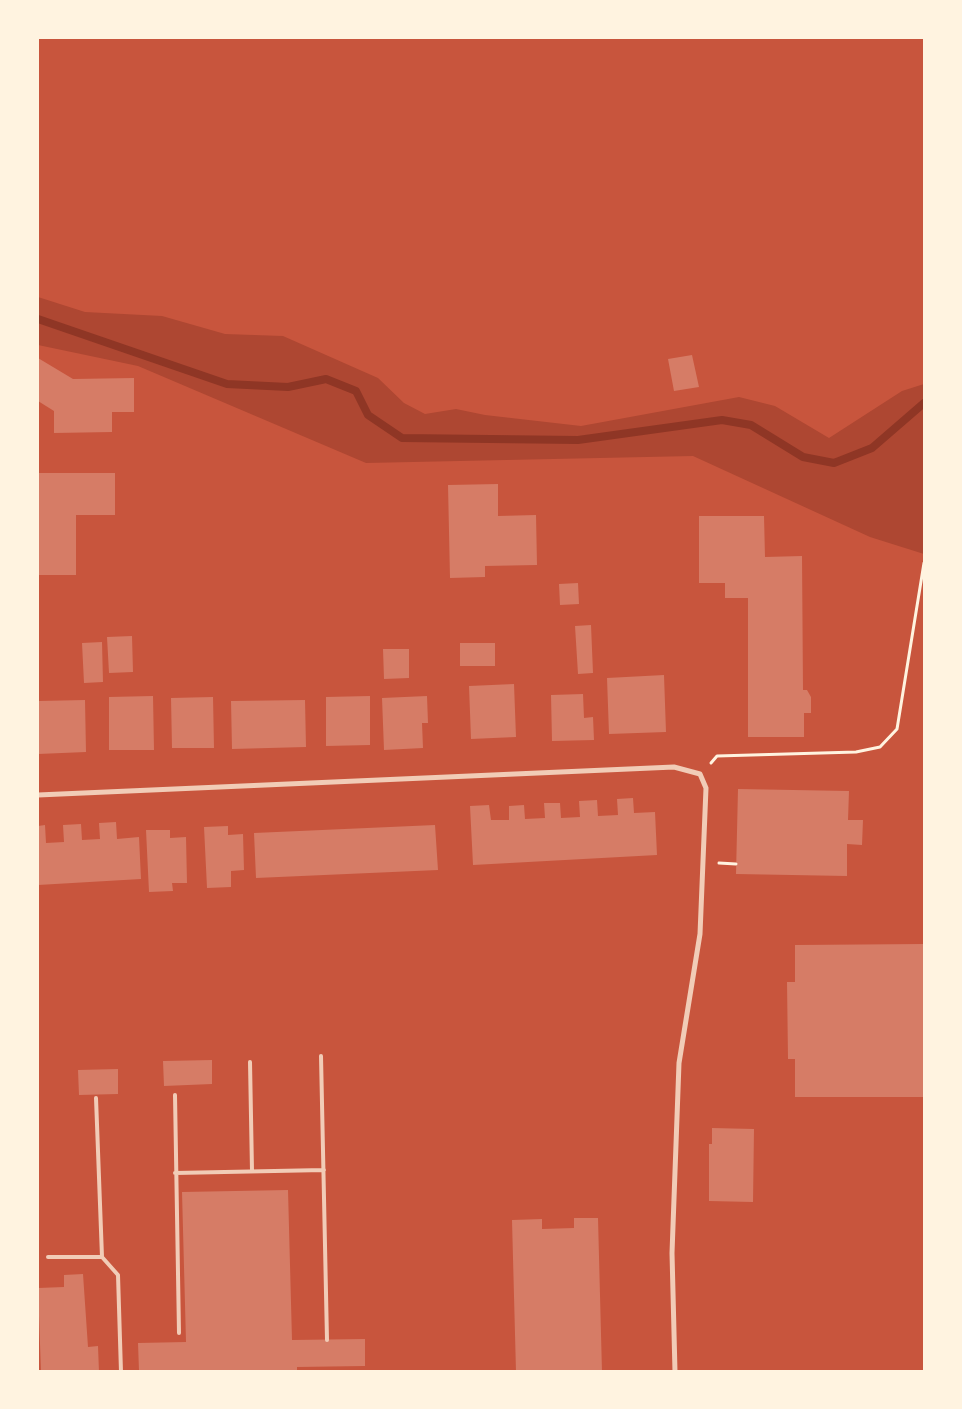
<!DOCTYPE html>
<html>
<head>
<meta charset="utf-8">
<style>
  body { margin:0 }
  #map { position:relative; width:962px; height:1409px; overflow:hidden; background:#c8553d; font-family:"Crimson Pro",serif }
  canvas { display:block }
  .frame { position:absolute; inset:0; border:39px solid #fff3e0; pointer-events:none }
</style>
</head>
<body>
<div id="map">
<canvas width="962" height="1409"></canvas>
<div class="frame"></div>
</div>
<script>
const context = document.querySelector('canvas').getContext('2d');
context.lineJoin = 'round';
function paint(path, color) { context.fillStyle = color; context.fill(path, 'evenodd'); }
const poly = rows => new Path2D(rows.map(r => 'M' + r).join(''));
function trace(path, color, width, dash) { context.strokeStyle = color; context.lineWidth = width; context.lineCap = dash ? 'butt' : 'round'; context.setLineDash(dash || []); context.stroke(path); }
paint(poly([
  [38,297,85,312,162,316,225,334,283,336,378,378,404,403,425,414,456,409,485,415,581,426,739,397,775,406,829,438,902,391,924,384,924,554,870,537,693,456,366,463,138,366,38,345]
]), '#ae4732');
trace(poly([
  [38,319,227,384,288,387,326,379,356,391,368,415,402,438,578,440,722,420,751,425,803,457,834,463,872,448,924,403]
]), '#8f3625', 8);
paint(poly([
  [692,355,699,387,674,391,668,359],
  [38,358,73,379,134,378,134,412,112,412,112,432,54,433,54,411,38,401],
  [38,473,115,473,115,515,76,515,76,575,38,575],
  [498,484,498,516,536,515,537,565,485,566,485,577,450,578,448,485],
  [699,516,764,516,765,557,802,556,803,690,807,690,811,697,811,713,804,713,804,737,748,737,748,598,725,598,725,583,699,583],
  [578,583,579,604,560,605,559,584],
  [591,625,593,673,578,674,575,626],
  [132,636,133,672,109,673,107,637],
  [102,642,103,682,84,683,82,643],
  [460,643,495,643,495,666,460,666],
  [383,649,409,649,409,678,384,679],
  [664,675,666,732,609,734,607,678],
  [514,684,516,737,471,739,469,686],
  [583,694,584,718,593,717,594,740,552,741,551,695],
  [153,696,154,750,109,750,109,697],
  [370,696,370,745,326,746,326,697],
  [427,696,428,723,422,723,423,748,384,750,382,698],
  [213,697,214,748,172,748,171,698],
  [85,700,86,752,38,754,38,701],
  [305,700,306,747,232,749,231,701],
  [738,789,849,791,848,820,863,820,862,845,847,844,847,876,736,874],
  [633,798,634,813,655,812,657,855,473,865,470,806,489,805,491,820,509,820,509,806,524,805,525,819,545,818,544,803,560,803,561,818,580,817,579,801,597,800,598,816,618,815,617,799],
  [116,822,117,839,139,837,141,879,38,885,38,826,45,825,46,843,64,842,63,825,81,824,82,840,100,839,99,823],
  [435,825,438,870,256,878,254,833],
  [228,826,228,835,243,834,244,870,231,871,231,887,207,888,204,827],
  [146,830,170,830,170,838,186,837,187,883,172,883,173,891,149,892],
  [924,944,924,1097,795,1097,795,1059,788,1059,787,982,795,982,795,945],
  [212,1060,212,1084,164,1086,163,1061],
  [118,1069,118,1094,79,1095,78,1070],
  [712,1128,754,1129,753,1202,709,1201,709,1144,712,1144],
  [288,1190,292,1340,365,1339,365,1366,297,1367,297,1372,139,1371,138,1343,186,1342,182,1192],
  [574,1218,598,1218,602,1372,516,1372,512,1220,542,1219,542,1229,574,1228],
  [83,1274,88,1347,98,1346,99,1372,41,1372,38,1288,64,1287,64,1275]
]), '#d67c66');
trace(poly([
  [711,763,717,756,856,752,880,747,897,729,924,563],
  [719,863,736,864]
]), '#fff3e0', 3);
trace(poly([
  [321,1056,327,1340],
  [250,1062,252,1171],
  [175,1095,179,1333],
  [96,1098,102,1257],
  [175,1173,324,1170],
  [48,1257,102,1257,118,1275,121,1372]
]), '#f1ccb7', 4);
trace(poly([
  [38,795,674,767,700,774,706,788,700,934,679,1063,672,1253,675,1372]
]), '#f1ccb7', 5);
</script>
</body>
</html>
